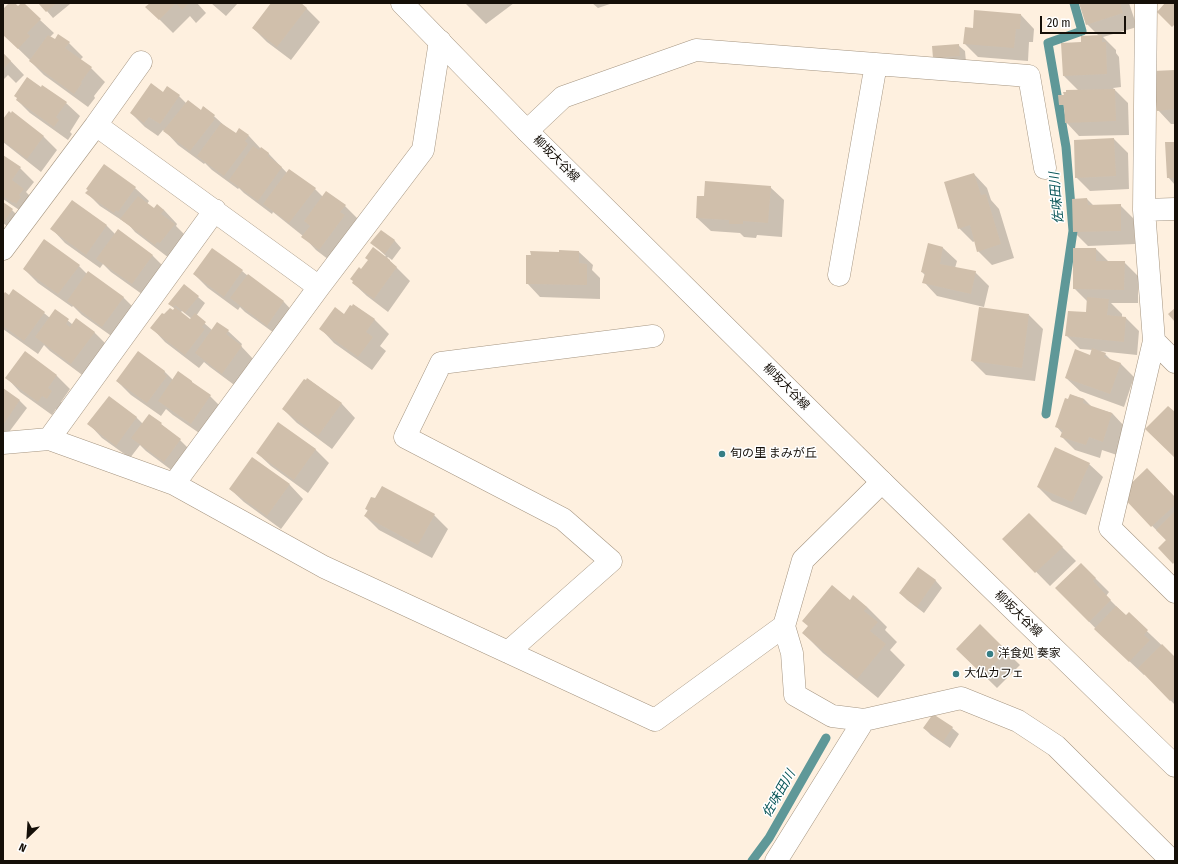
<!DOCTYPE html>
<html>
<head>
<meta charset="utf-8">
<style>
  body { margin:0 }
  #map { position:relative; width:1178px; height:864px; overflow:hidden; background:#fef0df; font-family:"Fira Sans Condensed",sans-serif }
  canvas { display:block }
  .frame { position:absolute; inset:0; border:4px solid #150f08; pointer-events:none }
  .north { position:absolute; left:8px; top:816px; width:40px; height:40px; -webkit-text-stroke:3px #fff; paint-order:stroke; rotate:205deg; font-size:11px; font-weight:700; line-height:16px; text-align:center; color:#150f08 }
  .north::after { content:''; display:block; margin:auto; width:14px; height:18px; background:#150f08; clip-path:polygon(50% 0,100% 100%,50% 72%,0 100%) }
  .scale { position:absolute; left:1040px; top:16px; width:86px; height:18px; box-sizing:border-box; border:2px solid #150f08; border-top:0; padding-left:5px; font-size:12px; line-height:14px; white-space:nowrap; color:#150f08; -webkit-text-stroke:3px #fff; paint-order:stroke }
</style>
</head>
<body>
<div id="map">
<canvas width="1178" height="864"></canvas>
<div class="frame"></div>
<div class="north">N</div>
<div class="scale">20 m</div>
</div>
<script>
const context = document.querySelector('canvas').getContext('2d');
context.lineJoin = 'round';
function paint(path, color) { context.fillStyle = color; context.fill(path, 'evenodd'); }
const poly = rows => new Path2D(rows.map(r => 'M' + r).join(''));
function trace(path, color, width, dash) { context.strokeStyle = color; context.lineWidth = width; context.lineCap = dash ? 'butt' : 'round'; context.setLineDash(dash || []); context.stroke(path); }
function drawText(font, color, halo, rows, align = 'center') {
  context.font = font + ' "Fira Sans Condensed","Noto Sans JP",sans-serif'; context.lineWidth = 3; context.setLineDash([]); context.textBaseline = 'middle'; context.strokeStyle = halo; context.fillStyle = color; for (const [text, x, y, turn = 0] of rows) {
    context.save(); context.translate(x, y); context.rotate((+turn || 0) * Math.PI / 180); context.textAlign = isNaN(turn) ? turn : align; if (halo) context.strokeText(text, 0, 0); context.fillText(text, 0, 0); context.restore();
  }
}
paint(poly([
  [10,3,13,3,18,8,40,20,54,33,50,37,55,41,69,43,83,57,80,60,91,68,105,82,94,96,95,98,88,107,44,75,30,61,31,61,3,34,3,24,5,21,3,19,3,11],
  [40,3,70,3,70,4,53,18],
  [151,3,197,3,206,13,196,23,190,16,173,33,147,7],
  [211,3,238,3,226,16],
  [272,3,299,3,306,8,320,22,291,60,267,42,253,28],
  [465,3,514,3,486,24],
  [592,3,613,3,598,8],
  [1080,3,1129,3,1137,27,1103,37,1116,50,1116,53,1119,57,1121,87,1113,88,1128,103,1129,135,1079,136,1066,122,1065,110,1060,105,1059,96,1079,91,1064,76,1083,43,1099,36,1087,24],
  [1021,15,1034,29,1033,42,1029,42,1028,61,978,57,964,43,974,29],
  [958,45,965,51,966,62,940,64,934,57],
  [3,53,24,75,16,83,8,75,3,80],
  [1175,71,1175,124,1171,124,1158,110],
  [41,88,66,103,80,116,70,132,72,134,68,140,30,113,17,100],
  [168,88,179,96,186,103,201,111,204,107,227,128,236,135,249,136,261,149,269,154,287,173,315,189,323,197,345,206,359,220,333,263,316,250,303,236,273,212,272,214,244,193,239,188,238,189,212,170,205,163,204,164,178,145,165,131,163,130,158,136,145,127,131,113,164,93],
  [12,113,44,137,57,150,41,172,3,142,3,121],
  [1114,139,1128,153,1129,189,1090,191,1076,177],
  [1175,143,1175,185,1168,177],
  [3,156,20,168,34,182,26,192,37,203,28,216,3,199],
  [974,174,987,188,991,200,999,209,1014,258,992,265,978,251,975,241,973,242,959,228],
  [770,187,784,200,782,237,757,235,756,238,744,237,740,233,711,231,697,218,705,197],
  [135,188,149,201,147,204,154,209,157,206,164,210,177,224,176,226,188,238,169,258,135,232,129,225,100,206,87,193,89,191,87,189],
  [1087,199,1094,206,1120,205,1134,219,1135,244,1088,246,1074,232],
  [72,201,107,226,115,234,118,230,153,256,166,269,146,297,111,272,103,264,100,268,65,243,52,229],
  [3,203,12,210,19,217,11,229,3,223],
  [381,231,395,241,401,248,392,260,388,257,387,258,410,281,388,312,367,296,353,283,362,270,386,256,372,243],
  [929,244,943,248,957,261,955,268,975,272,989,286,984,307,937,296,924,282,925,275,922,272],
  [1096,249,1109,262,1124,262,1138,276,1138,303,1111,303,1122,314,1122,317,1126,318,1139,331,1137,355,1099,351,1105,354,1111,360,1121,364,1134,377,1124,407,1080,391,1066,378,1091,356,1093,350,1080,349,1066,335,1087,313,1088,302,1074,288],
  [579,252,593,265,592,270,600,278,600,299,540,297,527,283,560,253],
  [79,266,87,274,123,297,137,311,117,340,82,315,73,306,72,307,38,283,24,269],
  [242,271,248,276,284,302,297,316,281,338,245,312,240,307,238,310,208,288,194,274],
  [184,285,205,303,196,316,212,330,228,331,242,344,241,346,255,361,237,387,210,367,204,362,199,368,165,342,152,328,164,316,173,311,175,309,169,304],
  [182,311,192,319,190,321,180,313],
  [3,296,9,296,44,313,50,318,56,311,72,324,94,332,108,346,85,377,50,351,44,345,38,354,3,329],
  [354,305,375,320,389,334,380,346,386,351,372,370,334,343,321,329,345,315],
  [1029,315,1043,329,1035,381,986,375,972,361],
  [138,352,165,372,173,380,210,396,224,410,205,437,173,415,166,409,161,416,131,395,117,381],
  [25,353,57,376,70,389,61,402,65,406,61,412,56,409,52,415,20,392,7,378],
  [308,379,342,404,355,418,332,449,297,423,283,409],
  [3,389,20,401,27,408,6,436,3,433],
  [1071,395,1084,399,1092,407,1112,413,1125,427,1117,455,1102,450,1100,458,1075,450,1061,436,1062,433,1057,427],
  [150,415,180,440,194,454,178,475,146,451,140,445,130,458,102,438,89,424,136,417,143,424],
  [315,449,329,463,308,493,271,466,257,453],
  [252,458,290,485,303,499,281,529,244,502,230,489],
  [1089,464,1103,477,1086,515,1052,501,1038,487],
  [1121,494,1175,498,1175,564,1159,548,1167,541],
  [366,509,434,515,448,529,432,558,379,530,365,516,368,511],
  [1029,514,1076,561,1050,586,1004,539],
  [1081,564,1109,592,1106,596,1123,613,1126,617,1129,614,1175,658,1175,705,1145,674,1144,675,1109,642,1056,588],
  [918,568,936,581,942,588,924,613,907,600,900,593],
  [850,601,867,607,887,627,885,630,897,642,890,650,905,665,878,698,823,653,803,633],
  [980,626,1020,665,997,688,957,649],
  [924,728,952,728,959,734,950,748,931,735]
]), '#0003');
trace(poly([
  [1046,414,1073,231,1066,147,1048,43,1082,31,1074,3],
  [752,861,769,838,826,738]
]), '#5f9898', 9);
paint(poly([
  [9,3,15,3,18,6,21,3,24,3,41,19,27,33,30,36,18,49,3,35,3,22,4,21,3,20,3,9],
  [38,3,57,3,46,12],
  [150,3,189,3,182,10,176,3,159,20,145,7],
  [271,3,301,3,307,8,277,47,252,28],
  [1079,3,1120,3,1123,13,1086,25],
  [1165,3,1175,3,1175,24,1172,27,1157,12],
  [974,10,1021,14,1020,29,1016,29,1014,48,963,44,965,27,973,28],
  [58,34,70,42,65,48,92,67,81,82,82,83,74,94,29,61,48,35,55,39],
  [1102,35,1102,42,1106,42,1107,74,1063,76,1061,43,1081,42,1081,36],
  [959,44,960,56,933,58,932,46],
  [3,53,11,61,3,69],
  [1175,70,1175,109,1157,111,1153,71],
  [27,77,41,87,42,85,67,102,56,117,59,120,54,127,16,100,17,98,14,96],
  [151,83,163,92,167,86,180,95,160,124,149,117,144,123,130,113],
  [1115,89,1116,121,1065,123,1064,105,1059,105,1058,95,1064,95,1063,92,1066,92,1066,90],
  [188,100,201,110,203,106,215,115,213,118,215,119,190,151,163,131],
  [9,111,11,113,12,111,44,136,27,159,3,141,3,119],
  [221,123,236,133,239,128,249,135,245,141,248,144,224,176,197,156],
  [1114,138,1116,176,1075,178,1074,140],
  [1165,142,1175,142,1175,178,1167,178],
  [253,146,259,150,261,147,269,153,268,156,282,167,258,201,229,180],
  [3,155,21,167,12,180,24,189,19,195,21,197,16,204,14,202,13,203,3,196],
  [104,164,136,187,118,212,116,210,114,213,85,193,88,190,86,189],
  [289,169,316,188,289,223,263,204],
  [974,173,981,195,986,194,1001,244,977,252,970,225,958,229,944,182],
  [705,181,771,186,768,223,743,221,743,224,729,224,729,220,696,218,697,196,704,196],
  [326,191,346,205,340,212,345,215,319,250,301,237,310,226,304,221],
  [138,196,154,208,157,204,164,210,161,214,175,224,160,243,157,242,155,245,120,219],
  [1087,198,1088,205,1121,204,1121,231,1073,232,1072,199],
  [72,200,107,225,86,255,50,229],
  [3,202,13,209,3,223],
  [118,229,153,255,132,284,96,259],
  [381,230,395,240,385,254,370,243],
  [44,239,80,265,58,294,23,269],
  [928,243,943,247,940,264,976,271,971,294,922,283,925,273,921,272],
  [373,247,390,260,390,261,397,267,374,299,352,283,353,281,350,279,359,267,361,269,368,260,365,258],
  [212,248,243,270,224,297,193,274],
  [1073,248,1096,248,1096,261,1125,261,1124,290,1073,289],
  [559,250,579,251,579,263,587,264,587,285,526,284,526,255,531,255,530,251,559,252],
  [88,271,124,297,102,327,67,301],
  [248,274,284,301,267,326,230,298],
  [184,284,199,296,185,313,175,305,173,307,168,304],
  [13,289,45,312,24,341,3,326,3,295,5,292,9,295],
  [1087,297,1109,299,1107,315,1126,317,1124,342,1065,336,1068,311,1086,312],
  [353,304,375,319,366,332,373,337,358,357,319,329,335,307,344,314,350,305,352,306],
  [175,307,190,319,195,313,206,322,202,327,205,329,185,355,150,328,162,313,164,314,170,308,173,310],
  [979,307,1029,314,1022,368,971,361],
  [1175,308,1175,322,1168,314],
  [55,309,69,319,66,324,70,327,76,318,95,332,71,364,35,337],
  [217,322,229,330,226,334,242,346,222,374,195,353],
  [1092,348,1106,353,1104,357,1121,363,1110,394,1065,378,1075,349,1090,355],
  [25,351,57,375,48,388,52,391,47,399,42,396,38,402,5,378],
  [138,351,165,371,164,374,167,376,147,403,116,381],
  [178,371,192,381,192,382,211,395,191,424,158,401],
  [307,378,342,403,318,436,282,409,304,379,306,380],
  [3,388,20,400,3,425],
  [1070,394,1084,399,1083,403,1112,413,1103,442,1089,437,1086,445,1060,437,1063,430,1055,427,1065,398,1068,399],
  [109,396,137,417,116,446,87,424],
  [1168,406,1175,412,1175,458,1145,429],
  [149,414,162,423,161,424,181,439,164,462,131,438],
  [278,422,316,449,294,480,256,453],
  [1055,447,1090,463,1072,502,1037,487],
  [252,457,290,484,267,516,229,489],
  [1147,468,1175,497,1175,505,1151,527,1120,494],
  [382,486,435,514,418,545,364,516,368,510,365,509,371,497,375,498],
  [1175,511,1175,561,1173,564,1158,548,1166,540,1156,530],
  [1029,513,1063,547,1035,573,1002,539],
  [1081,563,1096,578,1093,581,1111,600,1089,622,1055,588],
  [918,567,936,580,917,607,899,593],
  [832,585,850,600,853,595,867,607,864,611,878,622,870,631,886,644,857,679,802,633,808,626,802,621],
  [1116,606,1126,615,1129,612,1148,630,1144,635,1150,640,1129,662,1094,629],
  [980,624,1007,651,983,675,956,649],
  [1162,644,1175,657,1175,672,1173,674,1175,676,1175,697,1170,701,1138,668],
  [933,714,953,727,943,742,923,728]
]), '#d0bfab');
const street = poly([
  [1146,3,1144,210,1154,341,1110,528,1175,592],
  [96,125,141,62],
  [527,131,563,97,696,50,1029,76,1045,168],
  [1144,210,1175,209],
  [3,249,96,125,319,287],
  [839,275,876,64],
  [1154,341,1175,362],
  [49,439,215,210],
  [3,443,49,439,174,484,324,567,655,720,784,626],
  [882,482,803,560,784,626,792,653,795,695,832,716,864,720,961,698,1018,721,1056,746,1172,861],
  [174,484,319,287,423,150,440,41],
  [508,652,611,561,563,519,405,437,441,363,653,336],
  [776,861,864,720]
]);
const secondary = poly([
  [402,3,527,131,882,482,1175,766]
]);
trace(street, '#a59581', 23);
trace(secondary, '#a59581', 23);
trace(street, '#fff', 22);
trace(secondary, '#fff', 22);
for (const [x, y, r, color] of [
  [722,454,4,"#367e85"],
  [990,654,4,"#367e85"],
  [956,674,4,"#367e85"]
]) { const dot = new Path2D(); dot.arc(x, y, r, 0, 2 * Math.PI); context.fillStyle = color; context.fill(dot); trace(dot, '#fff', 1.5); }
drawText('12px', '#150f08', '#fff', [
  ["柳坂大谷線",556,159,45],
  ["柳坂大谷線",786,387,45],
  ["柳坂大谷線",1018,614,44]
]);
drawText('12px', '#150f08', '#fff', [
  ["旬の里 まみが丘",730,454],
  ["洋食処 奏家",998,654],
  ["大仏カフェ",964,674]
], 'left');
drawText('italic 13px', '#085558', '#fff', [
  ["佐味田川",1057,198,-95],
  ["佐味田川",779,794,-60]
]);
</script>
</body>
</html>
